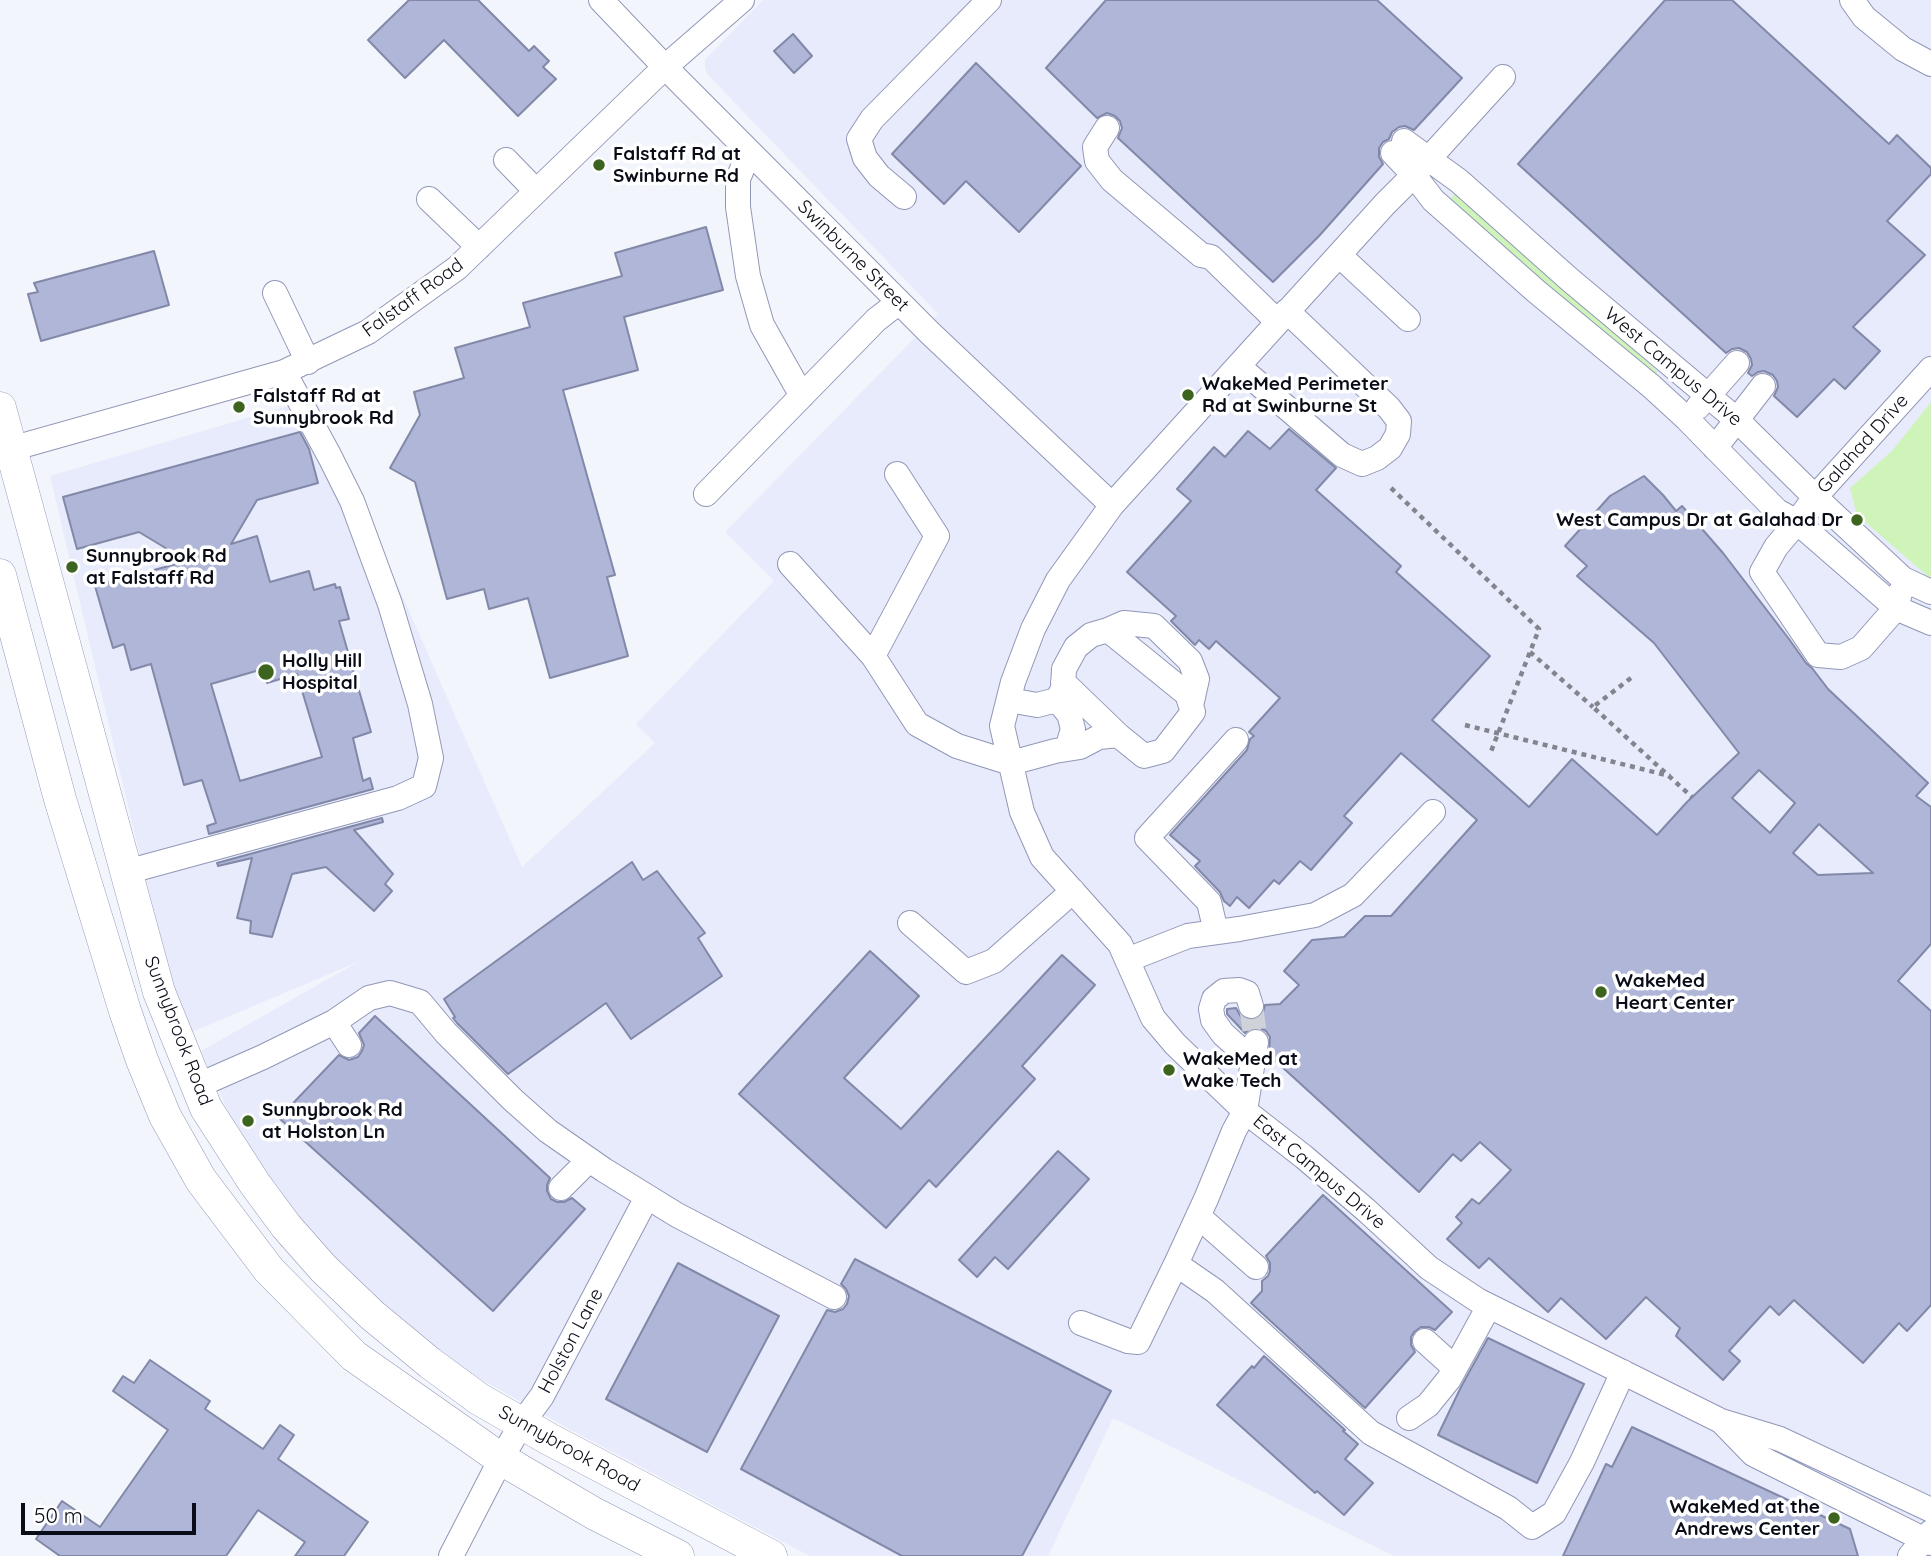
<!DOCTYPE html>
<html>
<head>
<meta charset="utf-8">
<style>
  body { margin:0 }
  #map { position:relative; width:1931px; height:1556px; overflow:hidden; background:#f3f5fc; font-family:Quicksand,sans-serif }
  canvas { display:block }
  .scale { position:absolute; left:21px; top:1503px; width:175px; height:32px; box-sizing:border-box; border:4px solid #0a0c17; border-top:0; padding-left:9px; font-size:21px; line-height:24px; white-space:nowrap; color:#0a0c17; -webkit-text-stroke:5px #fff; paint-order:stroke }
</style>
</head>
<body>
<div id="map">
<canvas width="1931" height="1556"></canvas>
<div class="scale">50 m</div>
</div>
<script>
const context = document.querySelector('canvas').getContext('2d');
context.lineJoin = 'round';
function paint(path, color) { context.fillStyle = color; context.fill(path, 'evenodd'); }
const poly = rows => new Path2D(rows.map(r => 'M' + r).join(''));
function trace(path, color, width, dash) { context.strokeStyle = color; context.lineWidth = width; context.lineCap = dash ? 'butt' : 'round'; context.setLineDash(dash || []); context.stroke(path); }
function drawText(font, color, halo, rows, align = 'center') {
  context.font = font + ' Quicksand,sans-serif'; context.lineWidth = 7; context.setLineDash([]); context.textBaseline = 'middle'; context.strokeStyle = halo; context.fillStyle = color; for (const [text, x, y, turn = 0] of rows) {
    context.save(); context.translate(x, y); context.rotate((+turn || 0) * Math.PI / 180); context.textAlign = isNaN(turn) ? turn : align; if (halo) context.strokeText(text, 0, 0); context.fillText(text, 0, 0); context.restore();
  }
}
paint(poly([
  [763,0,1931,0,1931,1556,1394,1556,1113,1418,1048,1556,810,1556,571,1430,447,1360,368,1295,292,1215,229,1113,201,1051,360,961,192,1032,169,979,50,476,315,398,522,867,655,743,636,724,774,581,725,532,938,314,708,75,705,69,705,60]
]), '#e7ebfc');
paint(poly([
  [1458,191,1658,372,1656,374,1611,344,1448,201],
  [1931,402,1931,579,1857,515,1850,488,1892,451]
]), '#cff4ba');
const building = poly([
  [409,0,478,0,529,51,534,46,549,61,543,67,556,79,518,116,444,40,405,78,368,40,409,0],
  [1106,0,1377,0,1462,78,1414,130,1405,126,1399,127,1392,132,1389,139,1383,142,1379,148,1379,157,1383,164,1319,236,1273,282,1118,138,1122,128,1120,121,1115,116,1107,113,1097,118,1046,68,1106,0],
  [1665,0,1732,0,1889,144,1897,135,1931,168,1931,174,1887,221,1925,255,1853,327,1880,351,1845,389,1834,379,1797,417,1774,396,1778,387,1777,381,1773,375,1764,371,1758,372,1752,376,1748,373,1752,365,1751,359,1747,352,1739,348,1732,349,1726,353,1518,164,1665,0],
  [793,34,812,56,794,73,774,51,793,34],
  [976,63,1081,166,1019,232,966,181,944,204,892,154,976,63],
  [706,227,723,290,624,317,638,370,563,390,615,575,607,577,628,656,550,678,528,598,489,609,484,589,447,599,415,482,390,468,420,415,414,392,464,378,455,348,530,327,523,303,622,276,615,253,706,227],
  [154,251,169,305,41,341,28,294,38,292,34,283,154,251],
  [1289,429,1336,468,1316,490,1401,566,1396,572,1490,656,1432,720,1529,807,1572,759,1657,835,1687,802,1739,753,1654,643,1577,576,1587,566,1565,546,1610,496,1644,476,1663,495,1676,511,1682,506,1723,553,1789,639,1806,663,1812,668,1828,689,1928,783,1916,796,1931,807,1931,944,1898,981,1931,1011,1931,1305,1907,1331,1899,1323,1863,1363,1794,1300,1779,1315,1770,1306,1729,1351,1740,1361,1723,1380,1676,1336,1680,1328,1646,1297,1606,1339,1561,1298,1548,1312,1489,1258,1479,1268,1447,1239,1462,1223,1456,1217,1472,1199,1479,1204,1511,1170,1480,1142,1461,1161,1453,1154,1419,1192,1269,1055,1270,1037,1266,1031,1258,1027,1250,1028,1245,1033,1227,1014,1227,1009,1236,1008,1241,1017,1247,1020,1255,1020,1262,1016,1265,1005,1280,1004,1299,985,1284,971,1312,940,1344,937,1365,916,1391,916,1477,820,1401,753,1344,816,1352,823,1311,870,1300,861,1279,884,1274,880,1249,908,1237,897,1230,906,1224,901,1220,892,1195,866,1200,861,1170,835,1247,750,1250,739,1254,736,1249,732,1280,698,1216,641,1209,649,1199,640,1195,645,1171,621,1176,616,1127,572,1191,501,1177,489,1214,447,1225,457,1248,431,1270,449,1289,429],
  [1759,770,1795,803,1770,833,1732,798,1759,770],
  [1819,824,1873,873,1818,875,1793,853,1819,824],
  [300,432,309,449,318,483,257,500,231,544,257,536,270,582,309,571,314,590,335,584,336,588,340,587,349,619,339,621,371,732,353,738,363,781,370,778,373,789,209,834,207,826,216,823,202,780,184,785,151,664,131,670,124,644,113,648,95,586,187,561,139,532,77,549,63,497,300,432],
  [263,669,267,683,297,674,322,757,240,781,211,684,263,669],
  [382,818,383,822,354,830,393,874,385,884,392,891,374,911,326,867,292,874,272,937,250,933,251,921,237,918,252,858,218,866,217,863,382,818],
  [632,862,643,880,657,871,705,933,698,938,722,976,631,1039,606,1003,508,1074,457,1023,453,1018,455,1017,444,999,632,862],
  [870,951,919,996,844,1078,901,1129,1062,955,1095,985,1022,1066,1035,1079,936,1187,929,1180,886,1228,739,1094,870,951],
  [375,1016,550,1178,547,1185,547,1191,551,1199,557,1202,564,1202,572,1198,585,1209,493,1311,279,1118,339,1055,349,1060,358,1057,362,1051,364,1045,359,1033,375,1016],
  [1058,1151,1089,1179,1008,1269,995,1257,977,1277,959,1260,1058,1151],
  [1323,1195,1452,1312,1435,1330,1429,1327,1421,1327,1414,1332,1411,1337,1411,1345,1415,1352,1365,1408,1251,1303,1262,1291,1262,1281,1268,1276,1270,1271,1270,1263,1266,1256,1323,1195],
  [855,1259,1111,1391,1022,1556,902,1556,741,1469,827,1310,835,1312,843,1309,847,1304,849,1296,846,1289,841,1284,855,1259],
  [678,1263,779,1316,707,1452,606,1399,678,1263],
  [1488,1338,1584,1384,1537,1483,1438,1435,1461,1387,1488,1338],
  [1264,1356,1345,1430,1343,1431,1358,1444,1345,1459,1373,1483,1344,1515,1317,1491,1315,1493,1217,1405,1252,1366,1254,1368,1264,1356],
  [150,1360,210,1401,205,1409,263,1449,280,1425,294,1435,278,1459,368,1522,344,1556,295,1556,305,1542,258,1510,226,1556,60,1556,36,1539,62,1501,100,1527,168,1430,113,1391,123,1376,134,1383,150,1360],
  [1632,1427,1850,1529,1858,1556,1563,1556,1606,1464,1612,1467,1632,1427]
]);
paint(building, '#afb6d7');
trace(building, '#8288a8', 2);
trace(poly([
  [1251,1006,1256,1042]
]), '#d0d2da', 24, [24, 12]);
const minor = poly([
  [601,0,665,67,930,333,1112,505],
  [1852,0,1864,17,1903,49,1931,64],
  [1503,77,1414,175,1385,204,1112,505,1058,580,1033,629,1013,682,1002,726,1022,812,1042,857,1120,944,1153,1018,1175,1044,1245,1111,1304,1157,1366,1210,1429,1268,1479,1301,1721,1421,1780,1439,1931,1510],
  [1107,128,1095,147,1097,161,1112,180,1201,255,1211,257,1278,322],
  [1404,141,1459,181,1569,279,1737,420,1815,497,1903,579,1931,592],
  [749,152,738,179,738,207,748,276,762,325,802,396],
  [1393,153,1414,175,1433,200,1537,292,1651,386,1687,419,1777,511,1797,522,1896,608,1931,623],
  [506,160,536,191],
  [904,197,879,176,865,158,859,139,872,119,989,0],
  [429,199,479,247],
  [1339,255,1408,319],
  [275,293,308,362],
  [1238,366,1342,455,1362,464,1377,458,1390,448,1398,434,1399,421,1389,408,1287,311],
  [1698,407,1737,363],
  [1715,448,1763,386],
  [0,452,284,372,368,332,457,268,665,67,742,0],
  [706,494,876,320,899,302],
  [790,564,873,656,917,724,957,746,1011,763,1055,751,1080,747,1099,737,1118,735,1144,756,1163,751,1193,712,1187,694,1108,630,1091,635,1076,647,1064,669,1063,689,1057,700,1037,705,1009,700],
  [1900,593,1896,608,1861,648,1841,657,1818,655,1762,572,1776,547,1797,522,1815,497,1931,369],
  [1108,630,1124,623,1154,626,1190,661,1197,679,1191,706],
  [873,656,937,536,897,474],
  [1063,682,1118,735],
  [1057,700,1069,714,1073,729,1067,749],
  [126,872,398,798,424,786,431,758,420,704,390,604,352,501,330,457,284,372],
  [910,923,966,972,994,961,1073,891],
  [1216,932,1209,902,1147,838,1236,740],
  [1127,960,1188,936,1239,929,1315,915,1353,895,1433,812],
  [1251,1006,1247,993,1239,990,1224,991,1214,999,1211,1009,1213,1020,1223,1034,1253,1061],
  [334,1022,349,1045],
  [1256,1042,1245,1111,1234,1131,1206,1199,1176,1264,1215,1291,1371,1433,1508,1508,1532,1527,1554,1513,1582,1462,1623,1372],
  [197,1086,263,1057,334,1022,369,998,390,993,420,1002,446,1033,513,1100,548,1131,604,1170,677,1215,834,1297],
  [561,1188,589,1160],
  [1198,1216,1256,1267],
  [1081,1323,1128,1341,1138,1342,1176,1264],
  [1425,1341,1455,1368],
  [1409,1418,1428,1405,1449,1379,1489,1306],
  [1721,1421,1753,1454,1931,1543],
  [451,1556,501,1459,522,1423,542,1396,647,1197],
  [1910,1556,1931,1532]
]);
const major = poly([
  [0,408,159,992,206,1108,255,1184,286,1226,323,1268,372,1315,430,1363,479,1399,549,1439,771,1556],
  [0,575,60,799,125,1011,142,1060,165,1116,201,1180,269,1270,354,1356,501,1459,595,1514,678,1556]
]);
trace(minor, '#9197b7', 26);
trace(major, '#9197b7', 33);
trace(poly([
  [1391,488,1539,629,1490,754],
  [1530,652,1593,707],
  [1631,678,1593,707,1692,797],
  [1465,725,1670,776]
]), '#83858e', 4.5, [5, 5]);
trace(minor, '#fff', 24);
trace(major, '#fff', 32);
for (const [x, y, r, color] of [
  [599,165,7,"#3c641f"],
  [1188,395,7,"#3c641f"],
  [239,407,7,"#3c641f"],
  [1857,520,7,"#3c641f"],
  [72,567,7,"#3c641f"],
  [266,672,9,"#3c641f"],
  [1601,992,7,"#3c641f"],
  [1169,1070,7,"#3c641f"],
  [248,1121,7,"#3c641f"],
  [1834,1518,7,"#3c641f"]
]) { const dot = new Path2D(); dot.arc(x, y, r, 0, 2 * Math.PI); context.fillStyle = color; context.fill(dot); trace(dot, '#fff', 2.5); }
drawText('bold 19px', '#0a0c17', '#fff', [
  ["Falstaff Rd at",613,154],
  ["Swinburne Rd",613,176],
  ["WakeMed Perimeter",1202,384],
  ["Rd at Swinburne St",1202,406],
  ["Falstaff Rd at",253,396],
  ["Sunnybrook Rd",253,418],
  ["West Campus Dr at Galahad Dr",1843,520,"right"],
  ["Sunnybrook Rd",86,556],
  ["at Falstaff Rd",86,578],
  ["Holly Hill",282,661],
  ["Hospital",282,683],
  ["WakeMed",1615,981],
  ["Heart Center",1615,1003],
  ["WakeMed at",1183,1059],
  ["Wake Tech",1183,1081],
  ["Sunnybrook Rd",262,1110],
  ["at Holston Ln",262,1132],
  ["WakeMed at the",1820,1507,"right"],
  ["Andrews Center",1820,1529,"right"]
], 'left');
drawText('19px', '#0a0c17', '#fff', [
  ["Swinburne Street",853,256,45],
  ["Falstaff Road",413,298,-36],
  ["West Campus Drive",1673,367,40],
  ["Galahad Drive",1863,444,-48],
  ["Sunnybrook Road",178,1031,69],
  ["East Campus Drive",1319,1172,40],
  ["Holston Lane",571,1341,-62],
  ["Sunnybrook Road",569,1449,29]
]);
</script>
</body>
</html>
